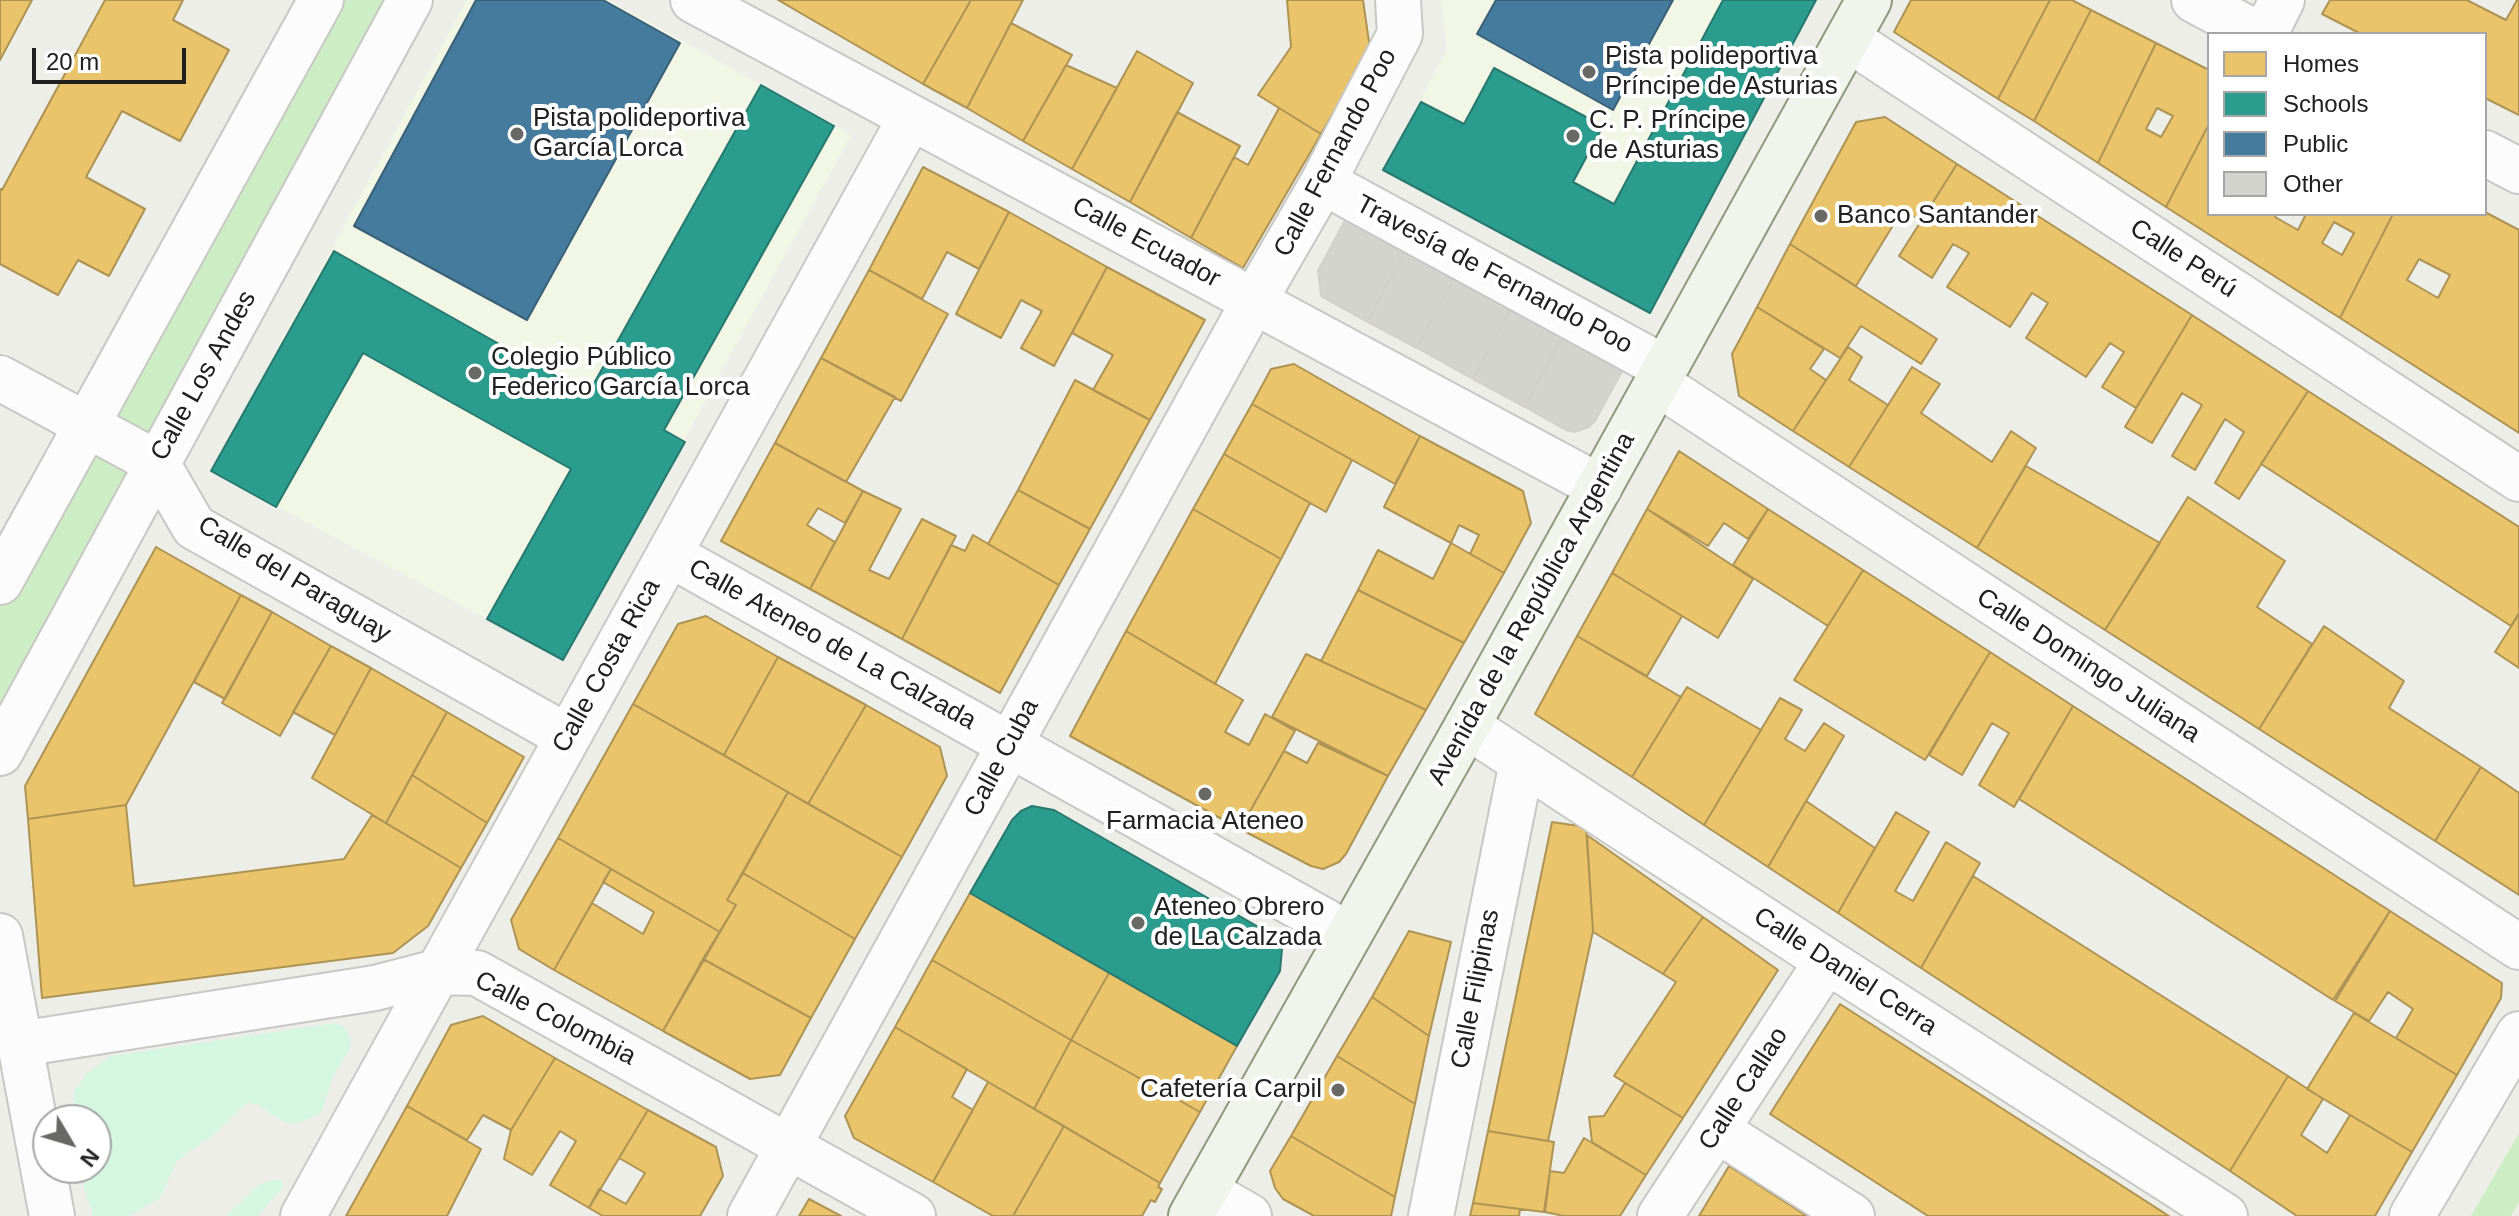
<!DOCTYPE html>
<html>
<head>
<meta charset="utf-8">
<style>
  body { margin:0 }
  #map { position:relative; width:2519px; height:1216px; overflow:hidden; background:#eeeee8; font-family:Arial,sans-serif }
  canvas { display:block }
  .legend { position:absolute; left:2207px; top:32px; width:280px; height:184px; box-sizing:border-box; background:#fff; border:2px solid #a6a6a6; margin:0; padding:10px 14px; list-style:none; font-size:24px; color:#202020 }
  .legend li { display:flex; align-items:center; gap:16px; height:40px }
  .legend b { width:40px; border:2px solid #a6a6a6 }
  .north { position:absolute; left:32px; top:1104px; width:80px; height:80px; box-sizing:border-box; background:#fff; border:2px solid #a6a6a6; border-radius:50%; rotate:128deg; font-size:22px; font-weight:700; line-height:32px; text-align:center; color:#202020 }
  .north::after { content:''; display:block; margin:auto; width:28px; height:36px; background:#686866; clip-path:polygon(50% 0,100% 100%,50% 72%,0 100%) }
  .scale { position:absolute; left:32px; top:48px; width:154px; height:36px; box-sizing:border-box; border:4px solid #202020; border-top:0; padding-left:10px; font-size:24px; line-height:28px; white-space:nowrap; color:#202020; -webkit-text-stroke:6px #fff; paint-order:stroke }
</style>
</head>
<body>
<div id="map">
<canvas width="2519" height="1216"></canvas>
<ul class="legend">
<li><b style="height:22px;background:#e9c46a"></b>Homes</li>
<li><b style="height:22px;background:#2a9d8f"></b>Schools</li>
<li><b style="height:22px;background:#457b9d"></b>Public</li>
<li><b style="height:22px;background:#d4d4cf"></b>Other</li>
</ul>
<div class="north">N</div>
<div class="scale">20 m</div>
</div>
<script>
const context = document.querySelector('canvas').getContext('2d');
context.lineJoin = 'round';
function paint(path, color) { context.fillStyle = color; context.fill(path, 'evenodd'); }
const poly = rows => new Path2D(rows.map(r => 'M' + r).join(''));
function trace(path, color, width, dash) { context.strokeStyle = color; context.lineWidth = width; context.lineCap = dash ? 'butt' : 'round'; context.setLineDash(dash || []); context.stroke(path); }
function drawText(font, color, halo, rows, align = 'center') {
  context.font = font + ' Arial,sans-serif'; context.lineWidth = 8; context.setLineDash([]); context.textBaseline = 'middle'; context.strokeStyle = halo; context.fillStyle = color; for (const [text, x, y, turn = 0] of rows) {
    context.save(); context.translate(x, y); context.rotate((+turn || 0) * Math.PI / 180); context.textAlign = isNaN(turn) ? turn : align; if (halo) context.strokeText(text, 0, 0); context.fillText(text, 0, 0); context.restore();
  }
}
paint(poly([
  [467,0,609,0,851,135,563,660,211,471],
  [1441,0,1816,0,1650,313,1383,170,1447,50]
]), '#f1f7e4');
paint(poly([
  [321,0,410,0,0,753,0,582],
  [2519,1133,2519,1202,2511,1216,2471,1216]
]), '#cdeec5');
paint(poly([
  [335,1023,345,1028,351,1039,350,1048,332,1079,321,1113,297,1124,284,1122,258,1105,247,1103,219,1130,177,1161,160,1198,129,1216,93,1216,78,1168,96,1168,96,1120,73,1120,74,1091,87,1073,111,1056],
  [282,1179,283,1187,258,1216,226,1216,257,1186,269,1181]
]), '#d5f6e1');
const homes = poly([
  [0,0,32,0,0,60,0,0],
  [105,0,183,0,173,20,229,50,180,141,122,111,86,177,145,209,109,276,78,260,58,295,0,264,0,189,2,190,105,0],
  [778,0,971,0,923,84,778,0],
  [971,0,1023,0,967,108,923,84,971,0],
  [1287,0,1363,0,1370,49,1321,134,1258,95,1291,47,1287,0],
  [1911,0,2050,0,1998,99,1894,32,1911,0],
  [2050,0,2072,0,2091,10,2034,121,1998,99,2050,0],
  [2330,0,2467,0,2506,20,2517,0,2519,0,2519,115,2485,98,2485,34,2361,34,2322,14,2330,0],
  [2091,10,2156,43,2098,163,2034,121,2091,10],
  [1011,23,1072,55,1023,141,967,108,1011,23],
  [2156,43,2209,70,2209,124,2166,207,2098,163,2156,43],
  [2157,108,2173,116,2161,137,2146,129,2157,108],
  [1137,51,1193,83,1130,202,1072,169,1137,51],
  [1066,65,1117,88,1072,169,1023,141,1066,65],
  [1279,108,1321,134,1243,268,1191,238,1234,157,1248,165,1279,108],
  [1177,112,1240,146,1191,238,1130,202,1177,112],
  [1885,117,1957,164,1921,221,1903,209,1856,286,1790,244,1856,122,1885,117],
  [2209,124,2209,214,2277,214,2275,217,2298,230,2306,214,2393,214,2340,318,2166,207,2209,124],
  [2334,222,2354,233,2342,255,2322,243,2334,222],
  [1957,164,2192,315,2136,408,2102,387,2124,352,2110,343,2086,377,2026,338,2048,303,2032,293,2010,327,1947,287,1969,253,1953,244,1932,278,1899,256,1957,164],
  [923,167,1009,212,979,269,947,252,922,299,869,270,923,167],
  [1009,212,1107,267,1054,366,1021,348,1042,311,1021,300,1001,338,956,314,1009,212],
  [2485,212,2519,230,2519,433,2340,318,2393,214,2485,212],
  [2419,259,2450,275,2438,298,2407,280,2419,259],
  [1790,244,1937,339,1921,364,1861,326,1840,358,1757,307,1790,244],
  [1107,267,1205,320,1150,420,1093,390,1113,355,1072,333,1107,267],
  [869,270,948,314,901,401,821,358,869,270],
  [1757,307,1824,349,1810,369,1826,380,1793,431,1739,396,1732,354,1757,307],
  [2192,315,2308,391,2239,499,2215,483,2244,432,2225,419,2195,470,2172,456,2202,405,2182,393,2152,443,2125,427,2192,315],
  [1848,347,1862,357,1849,380,1888,405,1849,467,1793,431,1848,347],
  [821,358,895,397,846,482,775,443,821,358],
  [1294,364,1420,436,1395,484,1252,404,1271,369,1294,364],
  [1912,367,1940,384,1921,413,1992,462,2011,431,2036,448,1977,548,1849,467,1912,367],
  [1075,380,1150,420,1090,529,1018,490,1075,380],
  [2308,391,2519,527,2519,613,2511,626,2261,464,2308,391],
  [1252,404,1352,460,1326,512,1224,454,1252,404],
  [1420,436,1523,491,1531,523,1504,573,1470,554,1479,535,1459,525,1451,543,1384,507,1420,436],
  [775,443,863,491,845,523,818,508,807,525,835,542,810,589,721,541,775,443],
  [1679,451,1768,509,1748,539,1724,523,1708,546,1647,509,1679,451],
  [1224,454,1310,503,1281,559,1193,509,1224,454],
  [2026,466,2160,543,2105,630,1977,548,2026,466],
  [1018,490,1090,529,1059,585,988,544,1018,490],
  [863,491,901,509,869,570,889,579,922,519,956,536,902,639,810,589,863,491],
  [2188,497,2285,561,2257,607,2312,644,2259,729,2105,630,2188,497],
  [1193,509,1281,559,1215,684,1126,631,1193,509],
  [1647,509,1753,579,1718,638,1612,573,1647,509],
  [1768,509,1863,570,1828,626,1733,565,1768,509],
  [973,535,1059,585,1000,693,902,639,951,545,965,551,973,535],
  [1451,543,1504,573,1464,643,1358,590,1378,550,1433,579,1451,543],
  [156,547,241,595,126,805,28,819,25,786,156,547],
  [1863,570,1990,652,1925,760,1794,680,1863,570],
  [1612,573,1682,616,1647,676,1577,636,1612,573],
  [1358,590,1464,643,1426,710,1321,661,1358,590],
  [241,595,272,612,225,699,194,682,241,595],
  [272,612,331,646,280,736,222,703,272,612],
  [2519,614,2519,668,2495,652,2519,614],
  [706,616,778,657,724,755,633,704,678,624,706,616],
  [2324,626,2404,681,2389,708,2481,767,2435,841,2259,729,2324,626],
  [1126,631,1243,700,1225,732,1249,745,1265,714,1295,731,1240,829,1070,736,1126,631],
  [1577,636,1681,697,1632,777,1535,714,1577,636],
  [331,646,371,668,335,735,293,712,331,646],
  [1990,652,2073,706,2014,807,1979,785,2009,733,1992,723,1962,775,1929,755,1990,652],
  [1306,654,1426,710,1388,776,1272,717,1306,654],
  [778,657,866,705,808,804,724,755,778,657],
  [371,668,447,712,386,823,312,778,371,668],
  [1687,687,1761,730,1704,825,1632,777,1687,687],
  [1780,698,1802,710,1785,739,1805,751,1824,723,1844,736,1768,867,1704,825,1780,698],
  [633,704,788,792,727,900,736,905,720,932,558,838,633,704],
  [866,705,940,747,947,776,902,857,808,804,866,705],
  [2073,706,2390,911,2333,1000,2019,799,2073,706],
  [447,712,524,757,487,823,412,775,447,712],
  [1318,743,1388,776,1346,854,1339,862,1323,869,1311,866,1240,829,1284,751,1307,763,1318,743],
  [2481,767,2519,793,2519,895,2435,841,2481,767],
  [412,775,487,823,461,868,386,823,412,775],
  [788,792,902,857,855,939,743,873,788,792],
  [1806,801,1875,848,1838,913,1768,867,1806,801],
  [126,805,134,886,344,859,372,815,461,868,428,926,393,953,42,998,28,819,126,805],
  [1896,812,1929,832,1895,891,1913,901,1946,842,1980,863,1921,968,1838,913,1896,812],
  [1552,822,1586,827,1593,931,1548,1141,1488,1131,1552,822],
  [1587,835,1703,917,1663,974,1593,932,1587,835],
  [558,838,611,869,554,970,519,949,511,920,558,838],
  [611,869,720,932,663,1031,554,970,592,903,643,934,654,912,603,882,611,869],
  [743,873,855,939,811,1018,703,959,736,905,727,900,743,873],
  [1973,876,2288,1076,2230,1171,1921,968,1973,876],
  [970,893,1109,973,1071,1040,932,960,970,893],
  [2390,911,2502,983,2501,998,2457,1075,2396,1038,2413,1009,2388,992,2369,1021,2335,1001,2390,911],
  [1703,917,1778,970,1683,1118,1614,1076,1676,982,1663,974,1703,917],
  [1409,931,1451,942,1429,1036,1372,997,1409,931],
  [703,959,811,1018,780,1075,750,1079,663,1031,703,959],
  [932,960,1071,1040,1034,1109,895,1027,932,960],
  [1109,973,1237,1046,1200,1112,1071,1040,1109,973],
  [1372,997,1429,1036,1415,1104,1337,1056,1372,997],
  [1840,1004,2169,1216,1928,1216,1770,1114,1840,1004],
  [2354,1013,2457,1075,2412,1152,2307,1089,2354,1013],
  [483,1016,555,1058,511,1130,483,1115,467,1140,407,1106,451,1025,483,1016],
  [895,1027,967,1069,952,1097,973,1110,933,1182,854,1138,845,1116,895,1027],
  [1071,1040,1200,1112,1160,1183,1034,1109,1071,1040],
  [1337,1056,1415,1104,1395,1197,1291,1136,1337,1056],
  [555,1058,648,1110,589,1208,550,1185,576,1141,560,1131,532,1175,504,1159,511,1130,555,1058],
  [2288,1076,2323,1099,2301,1135,2327,1153,2350,1115,2412,1152,2375,1216,2297,1216,2230,1171,2288,1076],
  [988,1082,1064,1126,1013,1216,993,1216,933,1182,988,1082],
  [1625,1083,1683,1118,1646,1175,1592,1142,1589,1117,1604,1116,1625,1083],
  [407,1106,481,1149,447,1216,346,1216,407,1106],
  [648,1110,716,1147,723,1176,700,1216,603,1216,589,1208,599,1189,626,1204,645,1173,619,1158,648,1110],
  [1064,1126,1160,1183,1158,1187,1162,1189,1155,1202,1151,1200,1142,1216,1013,1216,1064,1126],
  [1488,1131,1554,1142,1544,1212,1473,1203,1488,1131],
  [1291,1136,1395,1197,1391,1216,1314,1216,1283,1199,1275,1188,1270,1171,1291,1136],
  [1584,1138,1646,1175,1620,1216,1564,1216,1545,1212,1550,1171,1564,1173,1584,1138],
  [1729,1166,1807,1216,1699,1216,1729,1166],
  [809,1199,841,1216,799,1216,809,1199],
  [1473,1203,1520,1209,1519,1216,1470,1216,1473,1203]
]);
paint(homes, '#e9c46a');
trace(homes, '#ad9354', 2);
const schools = poly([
  [1723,0,1816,0,1650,313,1383,170,1421,102,1464,124,1494,68,1603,126,1573,182,1614,204,1723,0],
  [761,85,834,126,664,430,685,442,563,660,487,619,571,469,363,353,276,507,211,471,334,251,588,394,761,85],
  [1032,806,1054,810,1276,937,1282,949,1280,971,1237,1046,970,893,1012,820,1021,811,1032,806]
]);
paint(schools, '#2a9d8f');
trace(schools, '#27786e', 2);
const public = poly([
  [476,0,603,0,680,43,527,320,354,226,476,0],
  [1496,0,1673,0,1613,110,1477,34,1496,0]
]);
paint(public, '#457b9d');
trace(public, '#3a6078', 2);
const building = poly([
  [1350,211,1408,243,1368,322,1321,296,1318,271,1350,211],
  [1408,243,1458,270,1417,348,1368,322,1408,243],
  [1458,270,1515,301,1473,379,1417,348,1458,270],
  [1515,301,1566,329,1525,407,1473,379,1515,301],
  [1566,329,1627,362,1595,421,1589,427,1575,432,1566,430,1525,407,1566,329]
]);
paint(building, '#d4d4cf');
trace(building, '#d1d0c9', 2);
const street = poly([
  [693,0,1600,487],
  [2194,0,2258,34],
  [2265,34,2282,0],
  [1848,39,2519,479],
  [2485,153,2519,171],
  [1323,182,1665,368],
  [0,378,157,463,194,527,568,737],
  [1657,383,2519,947],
  [669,554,1330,924],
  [0,582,321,0],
  [1467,726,1827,961,2225,1216],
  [0,753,410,0],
  [0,936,52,1216],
  [20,1044,375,988,437,972,477,973,913,1216],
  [1717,1130,1852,1216],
  [1205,1191,1249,1216],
  [303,1216,911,117],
  [750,1216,1254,301,1323,182,1400,34,1398,0],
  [1431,1216,1522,762],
  [1660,1216,1827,961],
  [2412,1216,2519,1034]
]);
const secondary = poly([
  [1191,1216,1467,726,1869,0]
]);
trace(street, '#c7c7c4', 48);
trace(secondary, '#8e997f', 48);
trace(street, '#fcfcfc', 44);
trace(secondary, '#f1f4eb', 44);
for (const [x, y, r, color] of [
  [1589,72,8,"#686866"],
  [517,134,8,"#686866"],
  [1573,136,8,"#686866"],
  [1821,216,8,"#686866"],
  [475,373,8,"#686866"],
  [1205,794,8,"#686866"],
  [1138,923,8,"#686866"],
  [1338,1090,8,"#686866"]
]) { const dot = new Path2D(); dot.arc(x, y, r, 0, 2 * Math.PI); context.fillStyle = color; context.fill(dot); trace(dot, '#fff', 3); }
drawText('26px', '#202020', '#fff', [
  ["Pista polideportiva",1605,57],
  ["Príncipe de Asturias",1605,87],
  ["Pista polideportiva",533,119],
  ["García Lorca",533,149],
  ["C. P. Príncipe",1589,121],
  ["de Asturias",1589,151],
  ["Banco Santander",1837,216],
  ["Colegio Público",491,358],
  ["Federico García Lorca",491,388],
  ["Farmacia Ateneo",1205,822,"center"],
  ["Ateneo Obrero",1154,908],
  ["de La Calzada",1154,938],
  ["Cafetería Carpil",1322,1090,"right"]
], 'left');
drawText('26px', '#202020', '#fff', [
  ["Calle Fernando Poo",1336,153,-62],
  ["Calle Ecuador",1146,243,28],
  ["Calle Perú",2183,259,33],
  ["Travesía de Fernando Poo",1494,275,28],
  ["Calle Los Andes",204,376,-61],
  ["Calle del Paraguay",294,580,31],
  ["Avenida de la República Argentina",1532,609,-61],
  ["Calle Ateneo de La Calzada",832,645,29],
  ["Calle Costa Rica",607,666,-61],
  ["Calle Domingo Juliana",2088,666,33],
  ["Calle Cuba",1002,758,-62],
  ["Calle Daniel Cerra",1845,972,33],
  ["Calle Filipinas",1476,989,-79],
  ["Calle Colombia",555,1019,27],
  ["Calle Callao",1744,1089,-57]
]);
</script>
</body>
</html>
